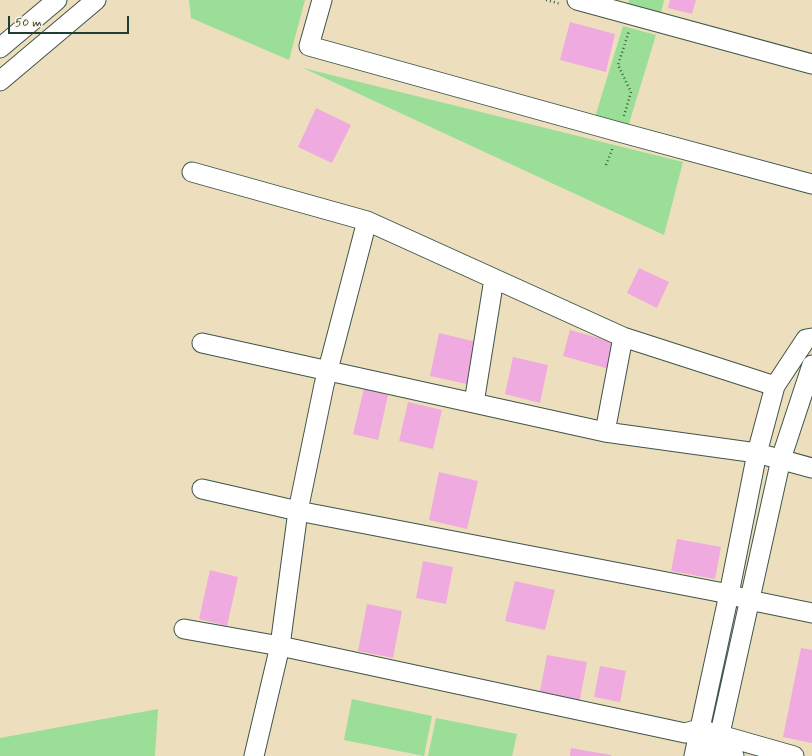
<!DOCTYPE html>
<html>
<head>
<meta charset="utf-8">
<style>
  body { margin:0 }
  #map { position:relative; width:812px; height:756px; overflow:hidden; background:#eddfbd; font-family:Mynerve,sans-serif }
  canvas { display:block }
  .scale { position:absolute; left:8px; top:16px; width:121px; height:18px; box-sizing:border-box; border:2px solid #1f3d34; border-top:0; padding-left:5px; font-size:12px; line-height:14px; white-space:nowrap; color:#1f3d34; -webkit-text-stroke:3px #fcf5e5; paint-order:stroke }
</style>
</head>
<body>
<div id="map">
<canvas width="812" height="756"></canvas>
<div class="scale">50 m</div>
</div>
<script>
const context = document.querySelector('canvas').getContext('2d');
context.lineJoin = 'round';
function paint(path, color) { context.fillStyle = color; context.fill(path, 'evenodd'); }
const poly = rows => new Path2D(rows.map(r => 'M' + r).join(''));
function trace(path, color, width, dash) { context.strokeStyle = color; context.lineWidth = width; context.lineCap = dash ? 'butt' : 'round'; context.setLineDash(dash || []); context.stroke(path); }
paint(poly([
  [189,0,305,0,289,60,191,18],
  [629,0,664,0,661,13,628,4],
  [623,26,656,35,628,127,595,117],
  [303,68,683,162,664,235],
  [352,699,432,716,424,756,344,740],
  [158,709,155,756,0,756,0,738],
  [436,718,517,734,512,756,428,756]
]), '#9ade97');
paint(poly([
  [670,0,696,0,692,14,668,8],
  [570,22,615,34,606,72,560,60],
  [316,108,351,125,332,163,298,147],
  [639,268,669,282,657,308,627,293],
  [570,330,617,343,609,369,563,356],
  [439,333,477,342,467,384,430,376],
  [513,357,548,365,540,403,505,394],
  [364,389,388,395,378,440,353,434],
  [408,402,442,410,433,449,399,441],
  [439,472,478,481,467,529,429,520],
  [677,539,721,547,715,579,671,571],
  [423,561,453,567,446,604,416,598],
  [210,570,238,577,227,626,199,619],
  [515,581,555,590,545,630,505,621],
  [367,604,402,611,393,658,358,651],
  [801,648,812,650,812,743,783,737],
  [547,655,587,662,579,704,539,696],
  [600,666,626,671,620,702,594,697],
  [571,748,611,755,611,756,570,756]
]), '#efaae0');
const street = poly([
  [322,0,309,46,619,132,812,184],
  [577,0,812,64],
  [0,48,57,0],
  [0,81,96,0],
  [192,172,367,221,623,337,775,386],
  [202,343,605,432,757,453,812,468],
  [474,403,494,279],
  [605,432,623,337],
  [202,489,298,511,729,594,749,600,812,613],
  [184,629,280,646,685,733,699,729,794,756],
  [705,747,734,756],
  [254,756,280,646,298,511,324,385,367,221],
  [694,756,729,594,757,453,775,386,806,339,812,338],
  [715,756,781,459,812,365]
]);
trace(street, '#3e5549', 21);
trace(poly([
  [546,0,561,4],
  [624,116,631,92,618,65,629,31],
  [606,165,613,147]
]), '#3e5549', 2.5, [1, 3]);
trace(street, '#fff', 19);
</script>
</body>
</html>
